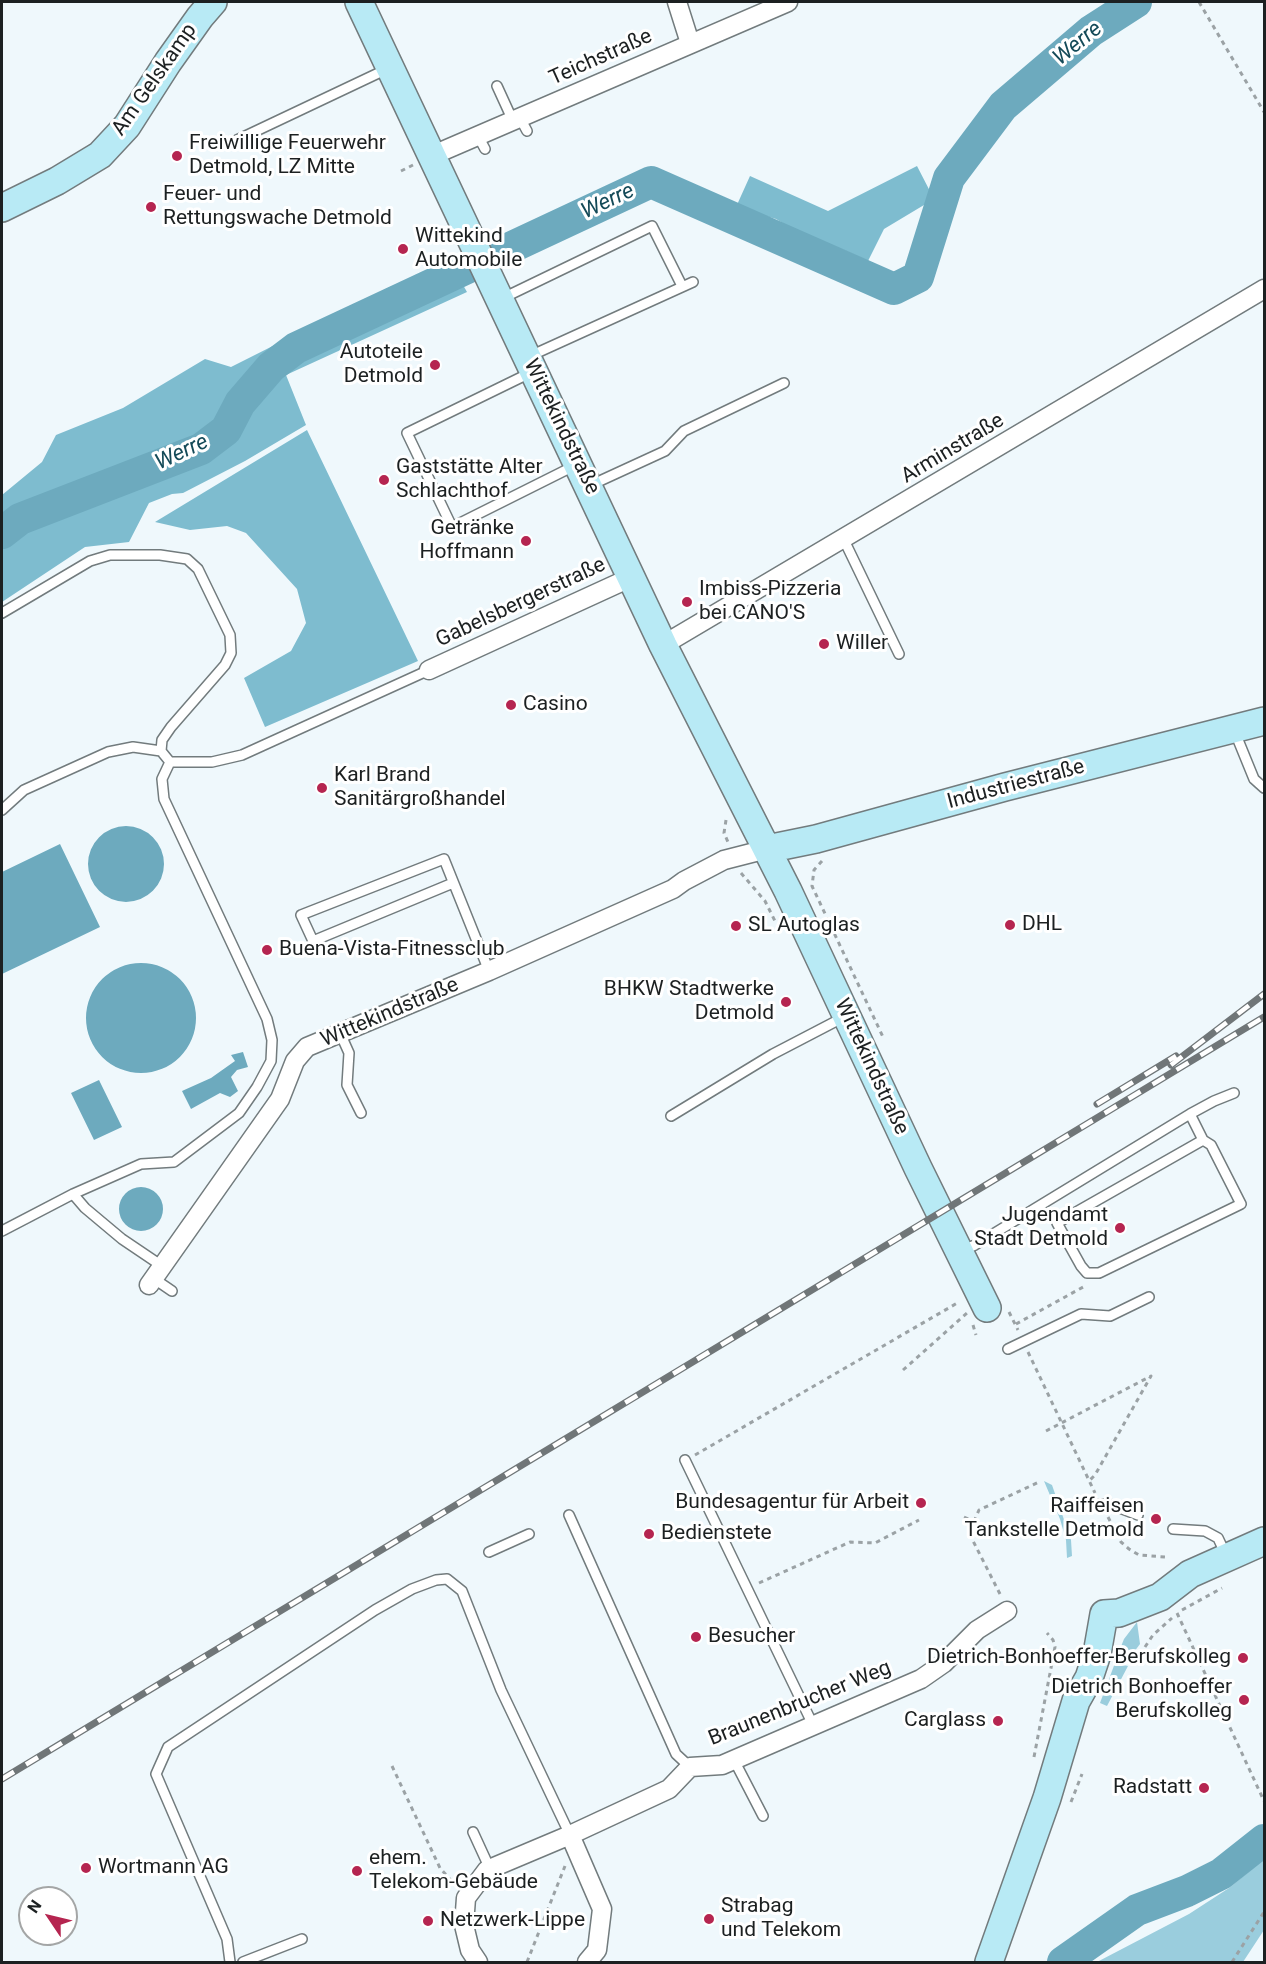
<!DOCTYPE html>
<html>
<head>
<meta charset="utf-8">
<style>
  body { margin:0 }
  #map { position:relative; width:1266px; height:1964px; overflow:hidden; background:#eff8fc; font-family:Roboto,sans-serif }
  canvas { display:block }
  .frame { position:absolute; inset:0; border:3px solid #1c2021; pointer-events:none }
  .north { position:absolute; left:18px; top:1886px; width:60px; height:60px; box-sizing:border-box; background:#fff; border:2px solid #a4a6a6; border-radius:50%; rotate:305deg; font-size:16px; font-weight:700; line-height:24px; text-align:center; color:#1c2021 }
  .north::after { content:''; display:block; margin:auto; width:21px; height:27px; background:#b52550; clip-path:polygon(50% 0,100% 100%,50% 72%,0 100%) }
</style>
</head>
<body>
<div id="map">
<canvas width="1266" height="1964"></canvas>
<div class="frame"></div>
<div class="north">N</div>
</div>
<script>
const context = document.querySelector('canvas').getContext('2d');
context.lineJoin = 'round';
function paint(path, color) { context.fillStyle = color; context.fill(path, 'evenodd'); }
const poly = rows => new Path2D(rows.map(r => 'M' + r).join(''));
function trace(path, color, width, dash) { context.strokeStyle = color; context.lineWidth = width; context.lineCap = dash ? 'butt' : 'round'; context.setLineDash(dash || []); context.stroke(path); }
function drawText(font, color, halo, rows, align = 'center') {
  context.font = font + ' Roboto,sans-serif'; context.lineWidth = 6; context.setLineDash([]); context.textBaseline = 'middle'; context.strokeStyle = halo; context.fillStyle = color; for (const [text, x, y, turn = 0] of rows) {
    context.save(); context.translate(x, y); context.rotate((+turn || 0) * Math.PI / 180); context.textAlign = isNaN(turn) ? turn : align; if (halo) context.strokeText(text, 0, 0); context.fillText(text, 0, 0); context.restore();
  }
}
paint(poly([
  [1044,1481,1052,1485,1071,1540,1072,1556,1067,1558,1066,1540,1060,1519],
  [1137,1622,1140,1644,1134,1652,1120,1649,1124,1639],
  [1115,1663,1128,1666,1107,1706,1100,1703],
  [1264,1859,1264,1930,1243,1962,1097,1962,1189,1914,1229,1888]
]), '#9acddd');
paint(poly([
  [917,166,934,199,884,229,868,261,844,250,815,243,776,219,736,207,750,176,828,211],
  [451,264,467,292,286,375,306,425,245,461,183,493,172,494,149,503,129,542,85,547,2,602,2,495,42,462,56,435,123,408,205,359,231,367,390,287],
  [307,430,418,661,265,727,244,678,291,651,306,623,297,589,246,533,227,526,190,530,155,522]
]), '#7ebccf');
paint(poly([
  '88 864a38 38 0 1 1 76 0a38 38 0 1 1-76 0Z',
  [60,844,100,927,2,974,2,872],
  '86 1018a55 55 0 1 1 110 0a55 55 0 1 1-110 0Z',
  [243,1052,248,1067,237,1070,231,1077,238,1091,230,1097,220,1093,191,1109,182,1091,211,1078,235,1061,231,1055],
  [99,1080,122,1127,94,1140,71,1093],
  '119 1209a22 22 0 1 1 44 0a22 22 0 1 1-44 0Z'
]), '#6daabe');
trace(poly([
  [2,533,20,519,201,449,226,430,240,403,271,367,296,348,651,182,894,289,918,277,949,178,1003,106,1091,31,1136,2],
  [1063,1962,1137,1910,1187,1891,1221,1874,1264,1840]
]), '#6daabe', 32);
const lane = poly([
  [497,86,513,121],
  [520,118,527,131],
  [478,136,485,149],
  [237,140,387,69],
  [503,298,652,226,682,286],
  [530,356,693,282],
  [532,372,407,433,452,527,574,466],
  [591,485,665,451,684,431,784,383],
  [844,540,899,654],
  [2,613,90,561,110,555,160,555,187,559,198,569,230,635,231,653,225,665,171,727,162,740,161,751],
  [1234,730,1254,779,1264,788],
  [2,810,24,790,108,752,133,747,161,751,170,762,212,762,242,755,429,670],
  [453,883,313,941,301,915,444,859,489,971],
  [340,1033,349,1053,347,1085,361,1113],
  [1190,1114,1203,1140,1211,1145,1241,1204,1099,1273,1087,1273,1081,1266,1057,1223,1203,1140],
  [671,1116,773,1054,846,1016],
  [73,1194,85,1208,122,1239,162,1266],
  [2,1231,73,1194,141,1164,174,1162,239,1113,257,1087,271,1061,272,1040,267,1019,164,799,162,779,170,762],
  [961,1251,975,1245,1190,1114,1214,1101,1234,1093],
  [153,1278,172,1291],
  [1008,1349,1081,1314,1110,1316,1149,1297],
  [685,1460,814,1727],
  [1080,1505,1109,1504,1138,1515],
  [569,1515,676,1754,690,1767],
  [1173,1529,1205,1531,1218,1538,1226,1555],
  [489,1552,529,1534],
  [734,1760,763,1816],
  [473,1832,490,1869],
  [230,1962,227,1939,156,1774,168,1747,375,1610,412,1589,436,1580,447,1579,462,1591,501,1690,570,1835],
  [243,1962,302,1939]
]);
const street = poly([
  [677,2,690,43],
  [431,156,788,2],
  [663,645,1264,289],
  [429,670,632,577],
  [149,1285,280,1099,295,1061,307,1047,489,971,673,889,684,881,724,860,767,849],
  [570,1835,602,1909,597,1950,587,1962],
  [478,1962,470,1950,464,1925,466,1898,487,1870,570,1835,669,1789,690,1767,722,1765,921,1679,944,1663,977,1630,1007,1611]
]);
const secondary = poly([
  [359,2,663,645,788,891,918,1168,987,1308],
  [2,208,57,181,100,155,127,126,168,62,200,17,213,2],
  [767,849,816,839,1005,787,1264,721],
  [989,1962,1047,1798,1076,1701,1089,1678,1097,1654,1104,1614,1119,1613,1160,1597,1190,1574,1264,1541]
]);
trace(lane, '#727b7d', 12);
trace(street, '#727b7d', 21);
trace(secondary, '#727b7d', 30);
trace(poly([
  [1199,2,1264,112],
  [401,171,413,165],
  [726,820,724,833,728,842],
  [822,861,814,870,812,886,883,1037],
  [741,873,765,901,775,921],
  [1009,1312,1018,1330],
  [1016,1324,1085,1286],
  [973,1325,976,1335],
  [1028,1352,1095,1493],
  [903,1370,967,1313],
  [1046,1431,1151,1376,1095,1475,1089,1481],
  [695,1455,959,1302],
  [964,1517,973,1521],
  [1108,1517,1121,1542,1129,1549,1139,1555,1165,1557],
  [759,1583,850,1542,875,1543,919,1520],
  [1000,1594,969,1533,979,1510,1039,1482],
  [1182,1610,1222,1588],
  [1177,1613,1264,1801],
  [1135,1662,1153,1635,1172,1618],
  [1034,1757,1055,1647,1053,1640,1047,1633],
  [392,1766,440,1868,455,1885],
  [1071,1802,1082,1774],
  [527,1962,565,1866],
  [1232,1962,1264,1912]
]), '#9ba2a5', 3, [4.5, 4.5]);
trace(lane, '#fff', 9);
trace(street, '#fff', 18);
trace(secondary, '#b8eaf5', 27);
const rail = poly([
  [1171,1065,1264,994],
  [1097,1104,1176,1056],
  [2,1779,1264,1017]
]);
trace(rail, '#707678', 7);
trace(rail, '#fff', 4.5, [14]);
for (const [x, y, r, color] of [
  [177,156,6,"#b52550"],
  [151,207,6,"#b52550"],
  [403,249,6,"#b52550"],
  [435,365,6,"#b52550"],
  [384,480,6,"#b52550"],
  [526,541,6,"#b52550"],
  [687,602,6,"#b52550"],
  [824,644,6,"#b52550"],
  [511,705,6,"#b52550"],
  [322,788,6,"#b52550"],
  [1010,925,6,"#b52550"],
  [736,926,6,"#b52550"],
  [267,950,6,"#b52550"],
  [786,1002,6,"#b52550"],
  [1120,1228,6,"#b52550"],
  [921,1503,6,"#b52550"],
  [1156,1519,6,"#b52550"],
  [649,1534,6,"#b52550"],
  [696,1637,6,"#b52550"],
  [1243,1658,6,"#b52550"],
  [1244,1700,6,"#b52550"],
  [998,1721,6,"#b52550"],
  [1204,1788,6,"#b52550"],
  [86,1868,6,"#b52550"],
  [357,1871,6,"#b52550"],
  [709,1919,6,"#b52550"],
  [428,1921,6,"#b52550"]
]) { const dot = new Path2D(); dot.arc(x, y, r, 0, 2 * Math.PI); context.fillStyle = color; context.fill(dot); trace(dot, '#fff', 2); }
drawText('21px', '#1c2021', '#fff', [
  ["Teichstraße",601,58,-24],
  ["Am Gelskamp",155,80,-55],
  ["Wittekindstraße",561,427,64],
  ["Arminstraße",953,449,-31],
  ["Gabelsbergerstraße",521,603,-25],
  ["Industriestraße",1016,785,-15],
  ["Wittekindstraße",390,1013,-23],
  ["Wittekindstraße",871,1067,65],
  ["Braunenbrucher Weg",800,1704,-22]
]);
drawText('21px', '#1c2021', '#fff', [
  ["Freiwillige Feuerwehr",189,144],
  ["Detmold, LZ Mitte",189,168],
  ["Feuer- und",163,195],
  ["Rettungswache Detmold",163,219],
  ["Wittekind",415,237],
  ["Automobile",415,261],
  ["Autoteile",423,353,"right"],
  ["Detmold",423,377,"right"],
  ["Gaststätte Alter",396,468],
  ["Schlachthof",396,492],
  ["Getränke",514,529,"right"],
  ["Hoffmann",514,553,"right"],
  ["Imbiss-Pizzeria",699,590],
  ["bei CANO'S",699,614],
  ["Willer",836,644],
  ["Casino",523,705],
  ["Karl Brand",334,776],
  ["Sanitärgroßhandel",334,800],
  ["DHL",1022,925],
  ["SL Autoglas",748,926],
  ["Buena-Vista-Fitnessclub",279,950],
  ["BHKW Stadtwerke",774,990,"right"],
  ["Detmold",774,1014,"right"],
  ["Jugendamt",1108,1216,"right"],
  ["Stadt Detmold",1108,1240,"right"],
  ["Bundesagentur für Arbeit",909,1503,"right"],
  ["Raiffeisen",1144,1507,"right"],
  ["Tankstelle Detmold",1144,1531,"right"],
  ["Bedienstete",661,1534],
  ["Besucher",708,1637],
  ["Dietrich-Bonhoeffer-Berufskolleg",1231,1658,"right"],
  ["Dietrich Bonhoeffer",1232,1688,"right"],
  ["Berufskolleg",1232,1712,"right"],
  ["Carglass",986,1721,"right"],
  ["Radstatt",1192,1788,"right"],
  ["ehem.",369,1859],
  ["Telekom-Gebäude",369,1883],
  ["Wortmann AG",98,1868],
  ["Strabag",721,1907],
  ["und Telekom",721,1931],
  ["Netzwerk-Lippe",440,1921]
], 'left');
drawText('italic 22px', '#144a58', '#fff', [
  ["Werre",1078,44,-39],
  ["Werre",608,202,-25],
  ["Werre",182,453,-25]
]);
</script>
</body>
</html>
